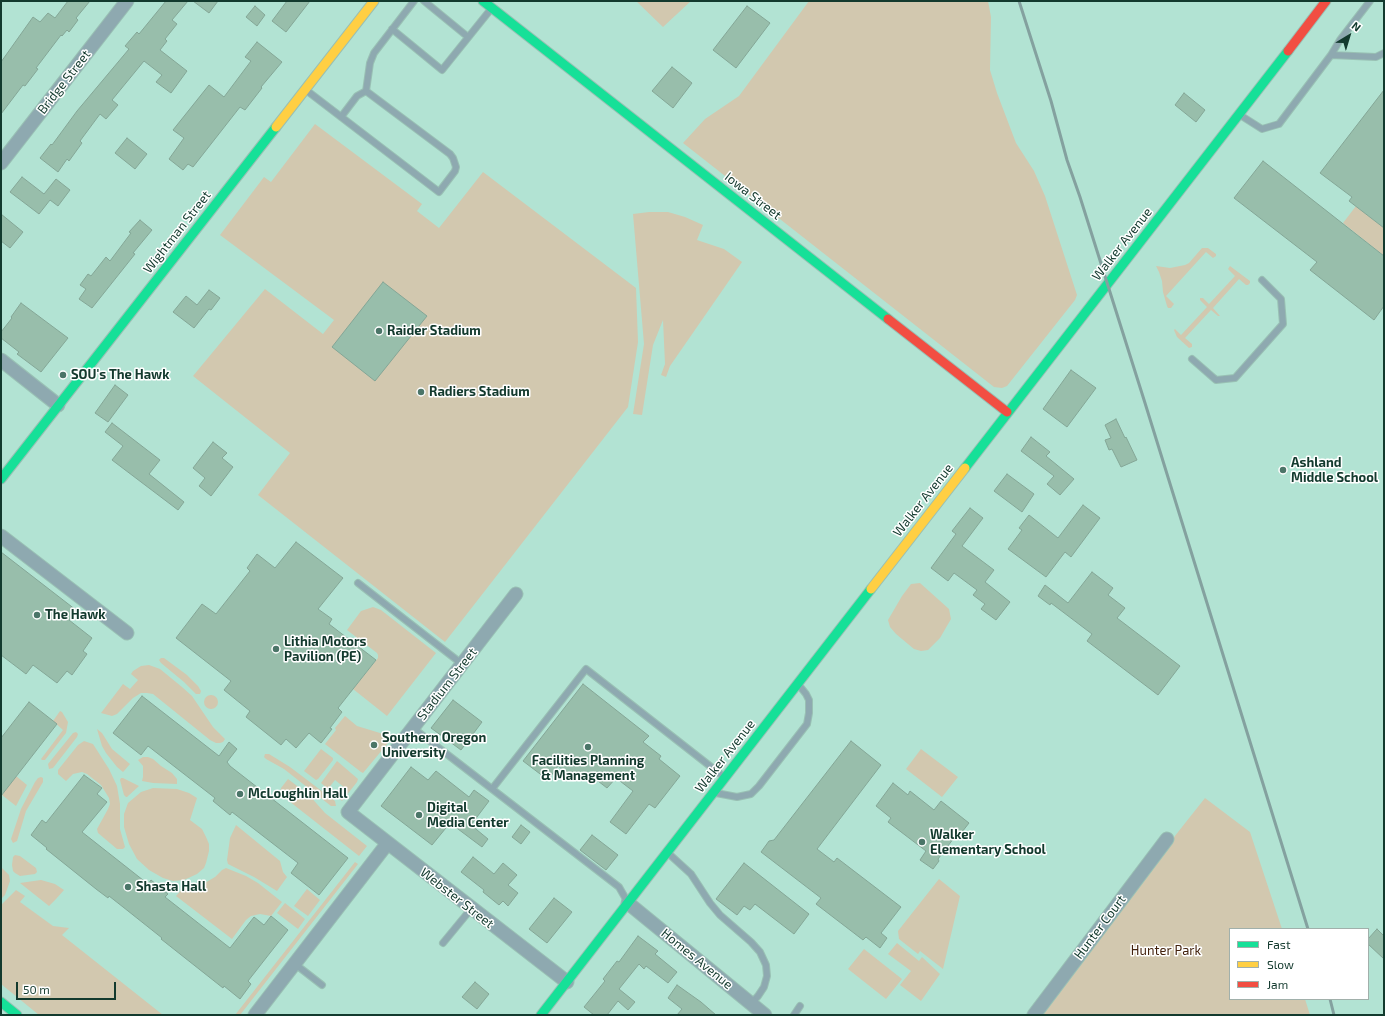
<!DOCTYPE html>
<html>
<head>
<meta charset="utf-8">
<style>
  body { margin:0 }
  #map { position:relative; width:1385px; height:1016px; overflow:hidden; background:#b2e3d3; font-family:"Exo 2",sans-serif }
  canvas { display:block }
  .frame { position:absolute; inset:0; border:2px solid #133a2e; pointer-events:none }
  .legend { position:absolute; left:1229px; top:928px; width:140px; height:72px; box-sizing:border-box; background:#fff; border:1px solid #a1b0ab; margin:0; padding:5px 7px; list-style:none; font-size:12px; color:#133a2e }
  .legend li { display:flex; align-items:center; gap:8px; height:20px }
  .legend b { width:20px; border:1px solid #a1b0ab }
  .north { position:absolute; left:1329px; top:16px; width:40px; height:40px; -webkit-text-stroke:3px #fff; paint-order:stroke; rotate:38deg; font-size:11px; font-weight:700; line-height:16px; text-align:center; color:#133a2e }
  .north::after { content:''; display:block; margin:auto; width:14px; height:18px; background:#133a2e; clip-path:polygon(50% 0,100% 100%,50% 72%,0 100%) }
  .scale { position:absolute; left:16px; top:982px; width:100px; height:18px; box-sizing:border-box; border:2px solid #133a2e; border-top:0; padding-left:5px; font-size:12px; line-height:14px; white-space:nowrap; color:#133a2e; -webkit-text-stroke:3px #fff; paint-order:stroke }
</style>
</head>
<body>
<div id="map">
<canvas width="1385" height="1016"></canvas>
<div class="frame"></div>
<ul class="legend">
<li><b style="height:5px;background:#16e098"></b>Fast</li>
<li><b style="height:5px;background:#ffcf43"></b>Slow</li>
<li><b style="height:5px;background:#f24e42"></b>Jam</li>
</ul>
<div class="north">N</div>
<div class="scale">50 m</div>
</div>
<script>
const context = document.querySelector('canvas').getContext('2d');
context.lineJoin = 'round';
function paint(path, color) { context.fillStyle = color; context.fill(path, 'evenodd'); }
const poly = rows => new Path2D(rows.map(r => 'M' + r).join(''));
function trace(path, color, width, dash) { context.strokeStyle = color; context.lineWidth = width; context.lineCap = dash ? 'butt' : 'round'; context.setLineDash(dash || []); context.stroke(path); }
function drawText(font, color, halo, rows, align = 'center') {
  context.font = font + ' "Exo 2",sans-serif'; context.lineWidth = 3; context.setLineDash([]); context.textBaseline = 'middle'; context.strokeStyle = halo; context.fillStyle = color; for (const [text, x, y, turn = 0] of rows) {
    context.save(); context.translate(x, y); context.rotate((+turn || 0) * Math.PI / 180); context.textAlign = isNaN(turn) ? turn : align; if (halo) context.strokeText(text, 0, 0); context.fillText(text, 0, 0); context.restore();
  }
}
paint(poly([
  [636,1,691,1,663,27],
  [809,1,988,1,991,17,990,70,997,93,1016,143,1034,171,1045,196,1077,295,1075,300,1007,386,1002,388,994,387,683,143,705,119,739,96],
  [315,124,422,204,417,211,439,228,483,172,636,288,638,342,628,407,477,601,473,598,477,601,445,642,258,495,290,453,193,376,265,289,323,334,334,320,220,235,264,177,271,182],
  [1356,206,1384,228,1384,256,1343,223],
  [649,212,668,212,685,217,703,225,697,240,724,249,742,262,670,366,666,377,661,375,665,364,663,320,653,345,642,415,633,414,644,344,633,214],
  [1202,248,1208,248,1216,254,1216,256,1213,258,1206,252,1166,296,1174,304,1171,308,1168,308,1167,306,1163,292,1162,281,1159,272,1156,266,1170,268,1185,265,1189,263],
  [1230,266,1250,281,1250,283,1248,285,1246,285,1239,279,1213,308,1220,316,1218,316,1211,310,1185,338,1192,344,1192,347,1189,348,1177,337,1174,330,1175,329,1181,335,1207,307,1200,300,1200,298,1203,298,1209,304,1235,276,1228,269],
  [920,583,949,609,951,619,940,638,928,650,921,651,914,649,896,634,890,627,888,620,902,596,911,584],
  [373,607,381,610,436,653,387,716,353,689,378,658,378,655,377,653,347,630,361,611],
  [161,658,164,658,187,675,198,686,201,691,200,694,196,694,184,682,161,663,159,660],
  [149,665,160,669,182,687,192,696,213,727,225,739,223,742,220,743,216,743,210,740,153,694,147,693,141,693,133,698,117,714,112,716,101,713,123,684,130,689,138,680,131,674,133,671,141,666],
  '204 702a7 7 0 1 1 14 0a7 7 0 1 1-14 0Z',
  [60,711,62,712,68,722,66,733,45,760,42,760,41,759,63,730,53,721],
  [345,716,357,726,380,733,387,740,388,743,363,773,361,772,325,744,336,730,335,728],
  [97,729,102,733,112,749,130,764,124,771,123,772,117,767,106,753,102,746],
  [76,732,78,734,77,737,53,768,49,769,48,764,73,733],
  [84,741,93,744,109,769,117,786,120,804,120,829,125,847,123,849,117,849,98,833,97,829,108,809,110,804,109,798,101,785,87,774,82,772,73,774,66,781,58,774,58,770,78,745],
  [321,749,333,758,333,760,318,779,316,780,304,771],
  [921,749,958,777,942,797,906,769],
  [265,754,269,754,290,767,335,801,336,806,331,806,284,769,266,759,264,757],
  [143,757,148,757,153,759,161,766,172,773,177,779,177,784,153,783,142,781,143,777,143,766,138,760],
  [337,761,358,779,357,782,342,801,338,797,345,788,335,780,328,789,321,783],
  [16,776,27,785,16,806,2,795],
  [41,777,43,778,43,782,26,811,17,841,13,843,11,839,21,809,35,782,38,778],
  [121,778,123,778,139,786,127,797,126,797,124,795,120,780],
  [288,779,309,795,325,813,367,846,359,856,280,794,281,788],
  [153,788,177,789,189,793,197,798,190,820,202,829,206,837,209,844,209,851,206,863,204,868,197,874,184,880,173,881,163,878,149,870,137,859,129,844,124,827,124,814,128,803,141,792],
  [1205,798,1250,832,1282,929,1230,929,1230,999,1305,999,1310,1015,1033,1015],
  [236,825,280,861,283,872,287,877,277,891,254,877,228,864,227,860,230,838],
  [15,855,20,856,36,868,37,872,35,874,20,876,15,873,13,871,12,865,13,857],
  [355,862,358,864,240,1015,235,1015],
  [1,867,9,875,10,881,5,895,1,899],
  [226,868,246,876,258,883,282,902,271,916,260,914,251,916,246,920,232,939,176,896,183,888,203,884,215,877,222,870],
  [939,879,960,896,943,969,920,951,918,954,899,939,898,931],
  [41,880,55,884,64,890,56,899,49,906,20,883],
  [307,889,320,900,308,916,294,906],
  [16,890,25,896,20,902,53,926,69,928,62,935,163,1015,39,1015,1,984,1,905],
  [285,903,305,919,298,929,277,913],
  [897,943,919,961,922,957,940,974,921,1001,900,985,911,971,888,954],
  [864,949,902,979,886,999,848,969]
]), '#d2c8af');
const building = poly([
  [68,1,90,1,76,18,78,20,69,32,67,30,62,36,61,35,36,68,38,69,25,86,23,85,1,114,1,62,33,17,40,22,48,13,55,18,68,1],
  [166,1,188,1,172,20,177,24,165,39,167,41,160,50,187,71,171,93,156,82,162,75,144,61,112,100,118,105,106,119,100,114,80,141,82,143,69,161,67,159,58,172,40,158,51,144,52,145,77,111,129,49,125,46,137,32,139,34,166,1],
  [193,1,218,1,209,13,193,1],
  [287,1,310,1,286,32,272,21,287,1],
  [255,6,265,15,257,26,246,17,255,6],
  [747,6,770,23,736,68,713,50,747,6],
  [257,42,282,62,261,87,262,88,245,110,240,107,193,167,188,164,183,170,169,159,184,138,173,130,209,85,224,97,251,61,245,57,257,42],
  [672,67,692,83,673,108,652,91,672,67],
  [1384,90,1384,228,1349,201,1352,197,1320,173,1384,90],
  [1184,93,1205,110,1196,122,1175,105,1184,93],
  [127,138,147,154,135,169,115,153,127,138],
  [1263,161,1384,256,1384,306,1374,320,1310,270,1317,262,1234,198,1263,161],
  [22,177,44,194,56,179,70,190,58,206,50,200,39,214,10,192,22,177],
  [1,214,23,232,10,248,1,241,1,214],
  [140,220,152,230,133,253,135,254,92,308,79,299,86,289,80,285,88,274,91,276,106,257,110,261,131,233,129,232,140,220],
  [383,282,427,316,375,381,332,347,383,282],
  [209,290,220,298,211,310,209,309,194,328,173,312,186,296,197,305,209,290],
  [21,303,68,338,41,372,17,354,19,352,1,338,1,332,12,318,11,317,21,303],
  [1071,370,1096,388,1067,427,1043,409,1071,370],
  [115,385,128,395,108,422,95,413,115,385],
  [1116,419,1125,438,1126,437,1137,460,1121,467,1112,449,1109,450,1105,440,1111,438,1105,425,1116,419],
  [112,423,160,460,149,474,184,502,178,510,112,460,123,446,105,432,112,423],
  [1031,437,1050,452,1046,456,1074,479,1060,495,1047,484,1054,476,1021,451,1031,437],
  [213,442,227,453,222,458,233,467,211,496,199,486,205,478,193,468,213,442],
  [1007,474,1034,494,1022,512,994,491,1007,474],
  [1083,505,1100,518,1071,557,1065,552,1046,577,1008,549,1022,530,1019,528,1029,515,1058,538,1083,505],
  [970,508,983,518,962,546,994,570,985,582,1010,602,996,620,981,609,985,604,973,595,977,590,954,573,948,581,931,568,956,534,952,531,970,508],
  [296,542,343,578,318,609,332,619,329,624,376,660,338,708,342,712,330,728,332,729,321,743,309,733,296,748,286,739,281,745,246,717,250,711,224,690,231,681,176,638,202,604,216,614,250,571,247,568,257,554,275,568,296,542],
  [1,552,76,610,69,620,92,638,83,651,87,654,72,675,67,671,57,683,33,665,26,674,1,655,1,552],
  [1092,572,1113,588,1108,595,1125,608,1117,618,1180,666,1158,695,1087,641,1092,634,1051,603,1050,605,1038,596,1045,585,1068,603,1092,572],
  [583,684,649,736,643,742,661,756,659,759,680,776,655,808,649,804,626,834,610,822,633,791,616,778,607,788,585,771,577,781,558,766,548,780,523,761,583,684],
  [142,696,219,756,229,742,237,749,227,762,230,766,348,858,319,895,291,873,298,863,232,812,230,815,213,801,215,798,148,746,141,755,113,733,142,696],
  [453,700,482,722,461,750,431,728,453,700],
  [29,702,57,724,1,796,1,738,29,702],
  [851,741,881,765,817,849,834,862,837,858,901,907,881,933,887,938,880,948,866,937,863,940,816,904,821,898,761,852,769,841,774,840,851,741],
  [411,767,428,780,436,771,469,797,474,790,489,801,471,825,488,839,482,847,450,823,432,845,381,806,411,767],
  [84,775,102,788,97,794,107,802,82,832,148,884,151,880,168,894,165,897,230,948,254,917,264,925,271,916,288,930,248,981,251,984,240,999,224,986,223,988,161,939,162,938,123,907,109,896,108,898,96,889,46,849,47,848,31,835,42,820,46,823,84,775],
  [893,783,908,795,910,791,934,810,941,801,969,823,962,832,960,830,938,859,939,861,933,869,920,860,926,851,888,822,891,818,876,806,893,783],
  [521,825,530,832,521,844,512,837,521,825],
  [592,835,618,855,606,870,580,850,592,835],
  [473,857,494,874,503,863,517,875,508,885,518,893,508,906,503,901,499,905,483,892,484,890,461,872,473,857],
  [744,863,809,914,794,934,755,904,750,910,744,906,737,915,716,899,744,863],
  [554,898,572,912,547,943,529,929,554,898],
  [1377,929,1384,936,1384,959,1368,944,1368,939,1377,929],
  [638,936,658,951,655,954,677,972,668,983,646,966,644,969,639,964,619,989,635,1002,628,1010,618,1001,607,1015,594,1015,584,1007,605,981,603,979,617,961,619,962,638,936],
  [475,982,489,994,477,1009,462,997,475,982],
  [677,985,701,1002,716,1015,677,1015,682,1009,668,998,677,985]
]);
paint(building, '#98beab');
trace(building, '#84a696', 1);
const lane = poly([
  [424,1,468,37],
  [392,29,442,70,491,9],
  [1331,55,1340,40,1370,1],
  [306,90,439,192,455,171,456,167,453,158,450,154,366,91,370,63,374,53,414,1],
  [1240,115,1262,129,1279,124,1331,55,1376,57,1384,53],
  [341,117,357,96,366,91],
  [1192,359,1216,380,1235,378,1283,324,1281,299,1262,280],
  [358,583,462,664],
  [413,728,619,887,627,901],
  [492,789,586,669,724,777],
  [716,793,737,797,751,794,759,786,807,724,809,713,809,700,806,694,798,684],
  [668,853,691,874,710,903,720,915,751,942,760,952,766,965,767,976,764,987,758,996,751,1004],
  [443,943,471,909],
  [295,964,322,985],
  [794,1015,800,1006]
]);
const street = poly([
  [1,163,127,1],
  [1,360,58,405],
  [1,536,127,633],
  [516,594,348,812,567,982],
  [628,903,765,1015],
  [255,1015,387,844],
  [1034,1015,1167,839]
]);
const fast = poly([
  [483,1,888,319],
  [965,468,1288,51],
  [1,479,276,127],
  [1,1002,17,1015],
  [541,1015,871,589]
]);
const slow = poly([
  [276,127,374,1],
  [871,589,965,468]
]);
const jam = poly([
  [1288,51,1326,1],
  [888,319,1007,412]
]);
trace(lane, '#99c0b4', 8);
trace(street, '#99c0b4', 15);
trace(fast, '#99c0b4', 11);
trace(slow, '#99c0b4', 11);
trace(jam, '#99c0b4', 11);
trace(lane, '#8ea9b0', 6);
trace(street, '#8ea9b0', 13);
trace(fast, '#16e098', 9);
trace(slow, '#ffcf43', 9);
trace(jam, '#f24e42', 9);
trace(poly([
  [1019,1,1051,101,1067,160,1080,197,1145,403,1308,929],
  [1330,999,1334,1015]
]), '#84a19f', 3);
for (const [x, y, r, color] of [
  [379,331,4,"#4b7568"],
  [63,375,4,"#4b7568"],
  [421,392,4,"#4b7568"],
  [1283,470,4,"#4b7568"],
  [37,615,4,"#4b7568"],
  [276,649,4,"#4b7568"],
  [374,745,4,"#4b7568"],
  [588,747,4,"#4b7568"],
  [240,794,4,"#4b7568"],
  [419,815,4,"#4b7568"],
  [922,842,4,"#4b7568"],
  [128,887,4,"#4b7568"]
]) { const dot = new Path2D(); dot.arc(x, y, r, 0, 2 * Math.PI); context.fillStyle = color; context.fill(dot); trace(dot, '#fff', 1.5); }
drawText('13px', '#133a2e', '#fff', [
  ["Bridge Street",64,82,-52],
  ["Iowa Street",753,196,38],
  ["Wightman Street",177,232,-52],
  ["Walker Avenue",1122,244,-52],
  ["Walker Avenue",923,500,-52],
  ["Stadium Street",447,684,-52],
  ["Walker Avenue",725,756,-52],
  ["Webster Street",457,898,38],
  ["Hunter Court",1100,927,-53],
  ["Homes Avenue",697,959,39]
]);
drawText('bold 13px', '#133a2e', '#fff', [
  ["Raider Stadium",387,331],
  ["SOU's The Hawk",71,375],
  ["Radiers Stadium",429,392],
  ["Ashland",1291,463],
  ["Middle School",1291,478],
  ["The Hawk",45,615],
  ["Lithia Motors",284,642],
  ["Pavilion (PE)",284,657],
  ["Southern Oregon",382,738],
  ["University",382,753],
  ["Facilities Planning",588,761,"center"],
  ["& Management",588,776,"center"],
  ["McLoughlin Hall",248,794],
  ["Digital",427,808],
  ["Media Center",427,823],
  ["Walker",930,835],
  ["Elementary School",930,850],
  ["Shasta Hall",136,887]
], 'left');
drawText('13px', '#42210c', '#fff', [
  ["Hunter Park",1166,951]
]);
</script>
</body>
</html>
